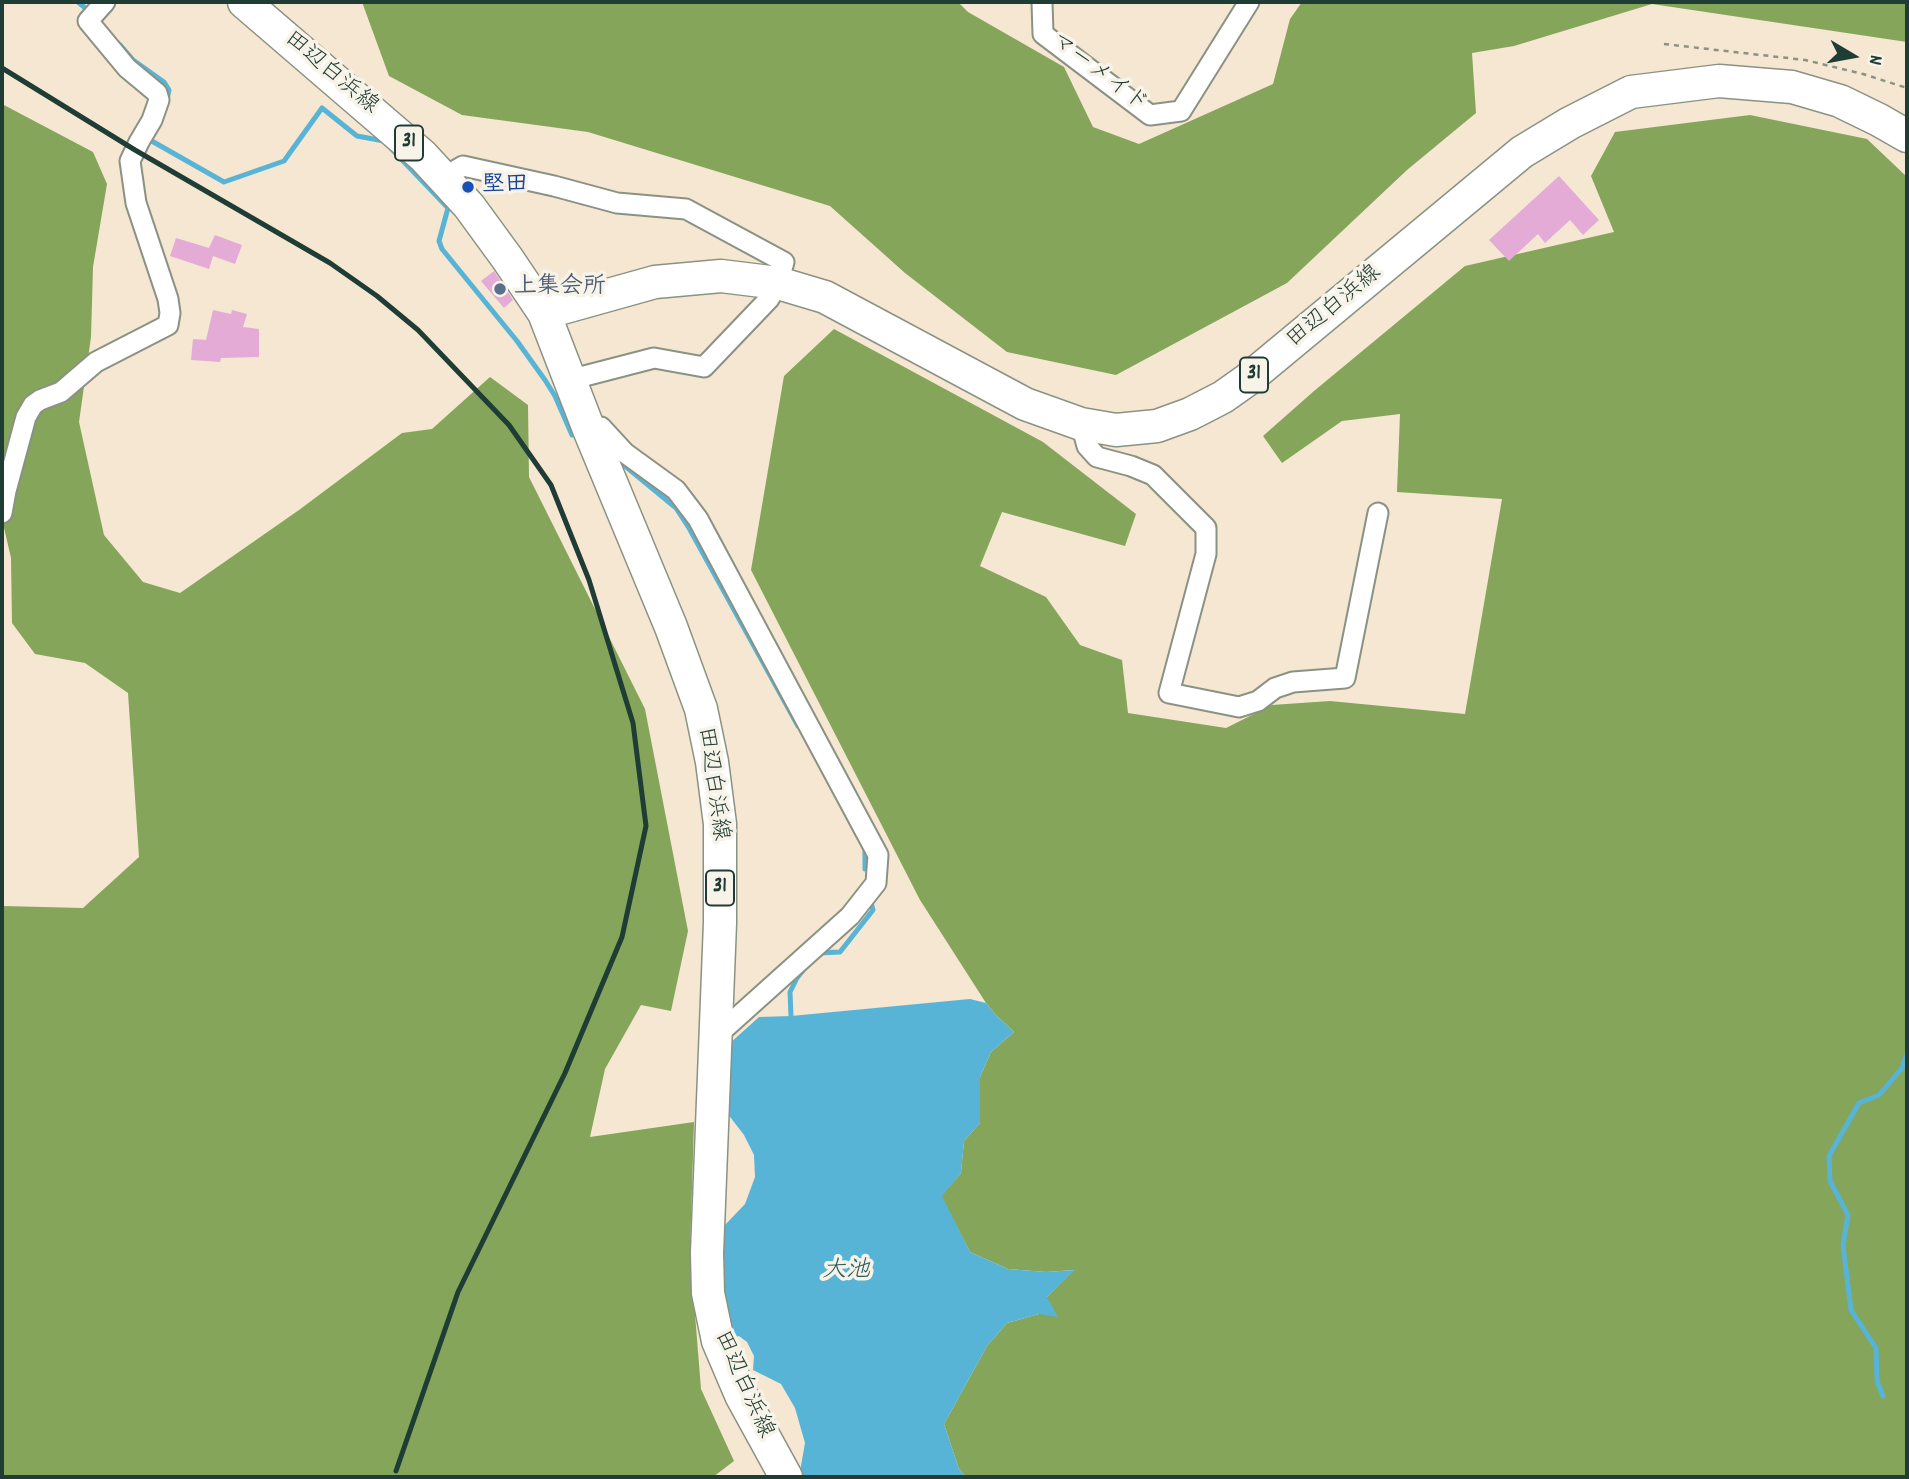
<!DOCTYPE html>
<html>
<head>
<meta charset="utf-8">
<style>
  body { margin:0 }
  #map { position:relative; width:1909px; height:1479px; overflow:hidden; background:#f5e7d2; font-family:Dekko,sans-serif }
  canvas { display:block }
  .frame { position:absolute; inset:0; border:4px solid #1f3d34; pointer-events:none }
  .north { position:absolute; left:1818px; top:21px; width:70px; height:70px; -webkit-text-stroke:5px #f7f3e8; paint-order:stroke; rotate:100deg; font-size:19px; font-weight:700; line-height:28px; text-align:center; color:#1f3d34 }
  .north::after { content:''; display:block; margin:auto; width:24px; height:32px; background:#1f3d34; clip-path:polygon(50% 0,100% 100%,50% 72%,0 100%) }
</style>
</head>
<body>
<div id="map">
<canvas width="1909" height="1479"></canvas>
<div class="frame"></div>
<div class="north">N</div>
</div>
<script>
const context = document.querySelector('canvas').getContext('2d');
context.lineJoin = 'round';
function paint(path, color) { context.fillStyle = color; context.fill(path, 'evenodd'); }
const poly = rows => new Path2D(rows.map(r => 'M' + r).join(''));
function trace(path, color, width, dash) { context.strokeStyle = color; context.lineWidth = width; context.lineCap = dash ? 'butt' : 'round'; context.setLineDash(dash || []); context.stroke(path); }
function drawText(font, color, halo, rows, align = 'center') {
  context.font = font + ' Dekko,"Klee One",sans-serif'; context.lineWidth = 7; context.setLineDash([]); context.textBaseline = 'middle'; context.strokeStyle = halo; context.fillStyle = color; for (const [text, x, y, turn = 0] of rows) {
    context.save(); context.translate(x, y); context.rotate((+turn || 0) * Math.PI / 180); context.textAlign = isNaN(turn) ? turn : align; if (halo) context.strokeText(text, 0, 0); context.fillText(text, 0, 0); context.restore();
  }
}
paint(poly([
  [362,2,958,2,968,12,1064,67,1093,127,1139,144,1273,84,1290,19,1302,2,1907,2,1907,42,1652,4,1514,46,1472,53,1476,113,1407,170,1287,283,1116,375,1007,352,905,273,830,206,588,132,462,115,389,76],
  [2,104,93,152,107,184,93,267,91,337,79,422,104,535,143,582,180,593,299,510,402,433,432,429,490,377,528,405,529,477,645,709,688,931,671,1011,641,1005,605,1069,590,1137,694,1122,690,1252,701,1389,734,1461,713,1477,2,1477,2,906,83,908,139,857,128,693,85,663,35,654,12,623,11,558,2,519],
  [1750,115,1867,139,1907,177,1907,1477,966,1477,959,1469,944,1424,987,1346,1007,1323,1039,1314,1047,1297,1074,1270,1046,1272,1008,1269,970,1252,941,1196,961,1173,964,1141,980,1123,980,1077,991,1052,1014,1032,995,1014,986,1003,920,900,751,570,784,376,834,329,1043,442,1136,514,1125,546,1002,512,980,566,1046,597,1080,645,1122,660,1128,713,1226,728,1272,705,1330,701,1465,714,1502,499,1397,492,1400,414,1342,421,1282,463,1263,436,1314,391,1465,266,1614,232,1591,176,1615,132]
]), '#84a55a');
paint(poly([
  [970,999,986,1003,995,1014,1014,1032,991,1052,980,1077,980,1123,964,1141,961,1173,942,1196,970,1252,1008,1269,1046,1272,1075,1270,1047,1297,1058,1317,1039,1314,1007,1323,987,1346,944,1424,959,1469,966,1477,799,1477,805,1443,795,1408,781,1384,753,1370,754,1356,747,1342,739,1336,726,1341,716,1241,725,1225,745,1204,755,1177,754,1155,744,1135,724,1109,729,1044,759,1017,791,1016]
]), '#58b4d6');
trace(poly([
  [78,2,90,12],
  [120,45,133,60,164,82,169,90,167,100],
  [150,134,150,140,224,182,284,161,322,108,357,136,384,141,448,208,439,241,442,249,517,341,545,380,555,396,572,435],
  [616,456,619,461,676,508,689,528,798,726],
  [865,869,865,848],
  [818,953,840,952,873,910,871,902],
  [791,1016,790,992,797,978,805,968],
  [1883,1396,1877,1381,1876,1348,1851,1310,1843,1245,1848,1215,1830,1181,1829,1156,1859,1103,1879,1095,1902,1068,1907,1054]
]), '#58b4d6', 5);
paint(poly([
  [1559,176,1599,220,1583,235,1570,220,1545,243,1538,234,1509,261,1489,240],
  [215,235,242,245,235,264,213,256,209,269,170,256,176,238,209,248],
  [494,271,513,300,504,308,481,281],
  [213,310,231,314,232,310,247,314,243,327,259,329,259,357,221,358,220,362,191,360,193,339,206,340]
]), '#e3abd5');
const street = poly([
  [1042,2,1043,34,1150,115,1181,111,1249,2],
  [444,177,463,166,554,186,617,203,686,209,784,262,778,283,769,299,704,367,654,358,569,380],
  [1081,424,1087,446,1097,457,1131,466,1153,475,1206,528,1206,554,1169,693,1239,707,1258,701,1275,688,1293,682,1345,678,1378,513],
  [588,427,601,427,625,453,676,490,698,519,878,855,876,883,850,916,723,1030,715,1034],
  [2,488,6,491,2,513],
  [6,491,26,417,33,405,40,400,61,392,96,362,168,325,170,313,168,299,136,203,130,161,139,142,152,120,159,100,157,93,127,68,88,21,105,2]
]);
const primary = poly([
  [244,2,423,156,469,206,507,258,544,313,588,427,671,627,701,709,712,762,720,824,720,923,707,1253,708,1293,718,1341,741,1395,786,1477],
  [544,313,655,282,721,276,778,283,825,297,1025,404,1081,424,1116,430,1157,426,1190,414,1223,397,1247,380,1522,152,1570,123,1631,92,1719,81,1792,87,1840,101,1879,120,1907,136]
]);
trace(street, '#8a9283', 23);
trace(primary, '#8a9283', 35);
trace(poly([
  [1664,44,1805,60,1863,74,1907,88]
]), '#8a9283', 2.5, [5, 5]);
trace(street, '#fff', 19);
trace(primary, '#fff', 32);
trace(poly([
  [2,68,135,150,330,263,377,296,418,330,509,425,551,485,589,580,633,723,646,826,622,937,565,1073,458,1292,396,1471]
]), '#1f3d34', 5);
for (const [x, y, r, color] of [
  [468,187,7,"#1a4fb4"],
  [500,289,7,"#5c6f8a"]
]) { const dot = new Path2D(); dot.arc(x, y, r, 0, 2 * Math.PI); context.fillStyle = color; context.fill(dot); trace(dot, '#f7f3e8', 2.5); }
for (const [x, y, w] of [
  [409,143,28],
  [1254,375,28],
  [720,888,28]
]) { const box = new Path2D(); box.roundRect(x - w / 2, y - 17.5, w, 35, 5); context.fillStyle = '#f7f3e8'; context.fill(box); trace(box, '#1f3d34', 2); }
drawText('bold 21px', '#1f3d34', null, [
  ["31",409,143],
  ["31",1254,375],
  ["31",720,888]
]);
drawText('23px', '#1f3d34', '#f7f3e8', [
  ["田辺白浜線",330,74,40],
  ["マーメイド",1098,74,37],
  ["田辺白浜線",1335,308,-40],
  ["田辺白浜線",711,784,82],
  ["田辺白浜線",742,1385,66]
]);
drawText('bold 23px', '#164399', '#f7f3e8', [
  ["堅田",482,187]
], 'left');
drawText('bold 23px', '#4e5e75', '#f7f3e8', [
  ["上集会所",514,289]
], 'left');
drawText('italic 24px', '#2d5b5c', '#f7f3e8', [
  ["大池",846,1273]
]);
</script>
</body>
</html>
